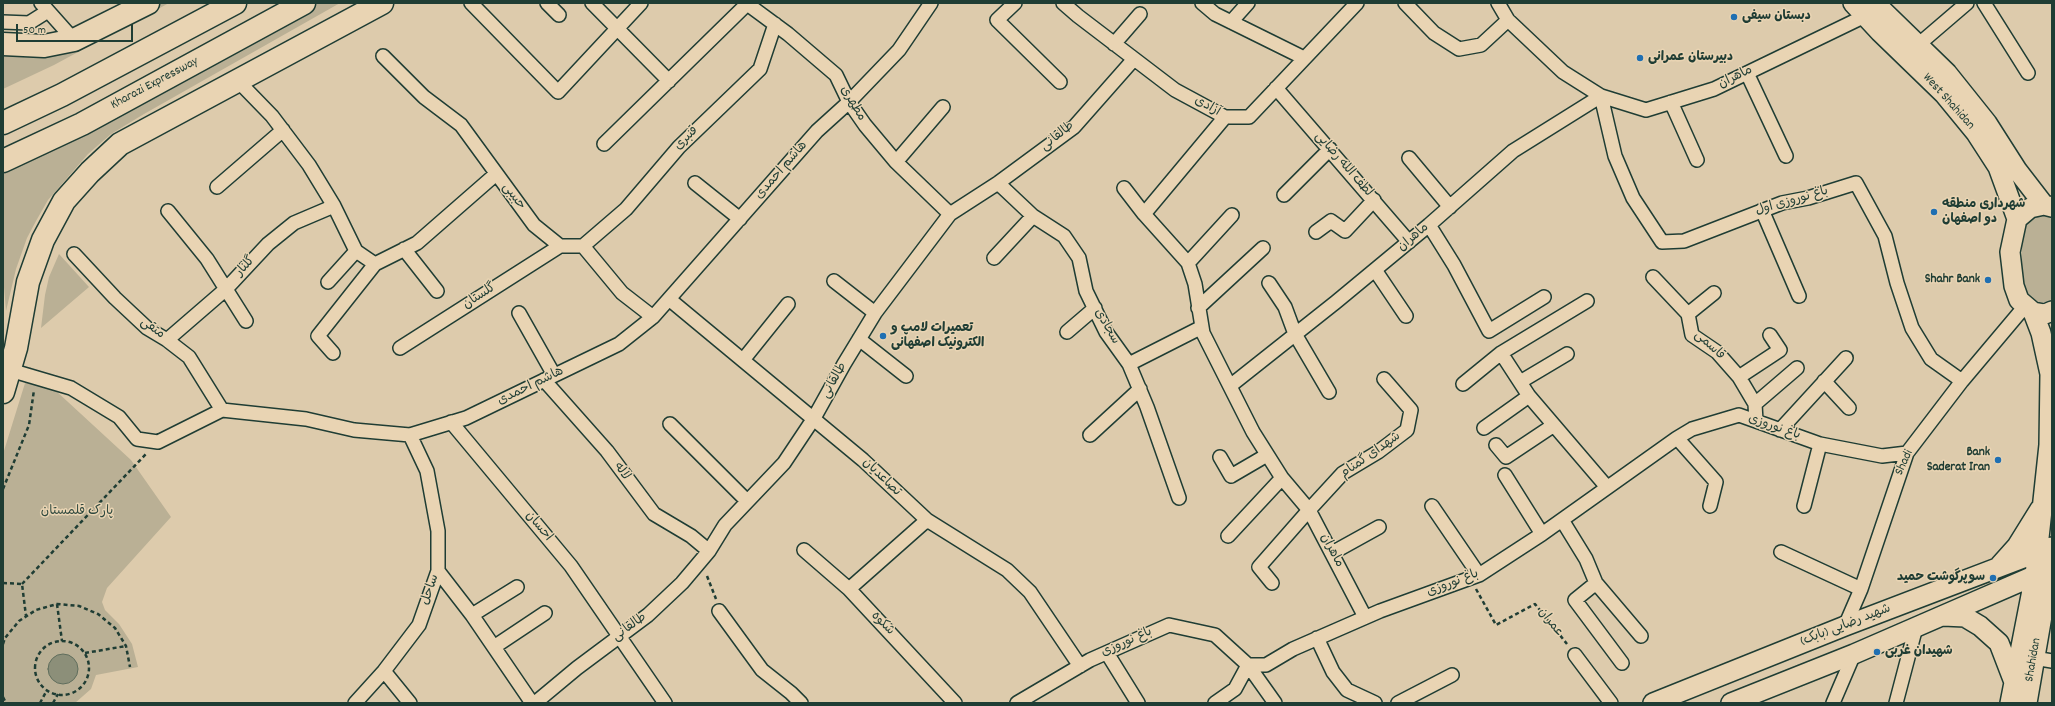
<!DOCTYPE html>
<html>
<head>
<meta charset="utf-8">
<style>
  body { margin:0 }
  #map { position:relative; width:2055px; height:706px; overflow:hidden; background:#ddcbac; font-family:Dekko,sans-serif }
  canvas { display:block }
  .frame { position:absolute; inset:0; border:4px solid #1f3d34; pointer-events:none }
  .scale { position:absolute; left:16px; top:24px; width:117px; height:18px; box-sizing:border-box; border:2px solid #1f3d34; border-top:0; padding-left:5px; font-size:12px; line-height:14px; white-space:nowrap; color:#1f3d34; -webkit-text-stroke:3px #e9d4b3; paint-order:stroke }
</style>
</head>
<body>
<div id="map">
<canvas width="2055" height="706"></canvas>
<div class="frame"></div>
<div class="scale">50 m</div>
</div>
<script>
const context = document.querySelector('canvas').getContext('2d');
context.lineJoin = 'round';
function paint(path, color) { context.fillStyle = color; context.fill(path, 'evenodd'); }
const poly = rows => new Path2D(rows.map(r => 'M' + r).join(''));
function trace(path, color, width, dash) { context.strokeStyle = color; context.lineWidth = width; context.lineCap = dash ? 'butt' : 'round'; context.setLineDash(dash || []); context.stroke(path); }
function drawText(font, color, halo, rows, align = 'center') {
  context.font = font + ' Dekko,"Playpen Sans Arabic",sans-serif'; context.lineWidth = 3; context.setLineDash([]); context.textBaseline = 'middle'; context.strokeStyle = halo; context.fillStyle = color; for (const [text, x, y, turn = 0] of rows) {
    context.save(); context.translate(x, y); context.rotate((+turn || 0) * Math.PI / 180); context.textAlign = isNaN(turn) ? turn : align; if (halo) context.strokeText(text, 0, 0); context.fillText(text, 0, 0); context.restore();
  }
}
paint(poly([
  [160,3,169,3,54,65,3,89,3,52,68,50],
  [319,3,340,3,144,114,111,134,88,154,48,200,36,221,27,238,16,269,6,311,3,275,3,170],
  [2036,214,2048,214,2052,216,2052,299,2046,302,2034,302,2026,296,2022,286,2022,234,2025,220],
  [59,254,89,287,41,328,45,295,49,277],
  [30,367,131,460,171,517,107,588,102,602,105,610,119,624,132,644,138,667,96,675,91,689,75,703,3,703,3,454]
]), '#bab095');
const water = poly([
  '48 669a15 15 0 1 1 30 0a15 15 0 1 1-30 0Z'
]);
paint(water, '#8c8f79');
trace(water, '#606e5d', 1);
const street = poly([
  [41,3,74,40],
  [471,3,558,92,641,3],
  [547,3,559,15],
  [592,3,669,81],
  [746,3,788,34,836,75,849,102,865,125,896,162,950,214],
  [1015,3,997,20,1060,82],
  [1063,3,1078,16,1175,90,1225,117,1249,117,1357,3],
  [1202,3,1215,14,1304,58],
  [1405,3,1434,33,1459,49,1481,45,1508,20],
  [1498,3,1508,20,1563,72,1601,96,1646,110,1714,89,1865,16],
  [1984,3,2028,73],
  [3,22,29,23,48,11],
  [1231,22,1248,3],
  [1114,44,1140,14],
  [1918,45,1967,3],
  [383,56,424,97,461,125,534,225,560,246,583,246,622,293,653,317],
  [1747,73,1786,156],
  [238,81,272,116,309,165,334,206,356,251,375,264,417,243,496,174],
  [1276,88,1409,242],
  [1671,102,1697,160],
  [604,144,748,3],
  [1409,158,1450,207],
  [896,162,943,107],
  [695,183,740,219],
  [998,183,1033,216,1064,236,1079,258,1086,291,1106,332,1129,364,1147,407,1179,498],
  [217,187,283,130],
  [1124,188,1144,214,1188,263,1195,284,1203,333,1253,432,1282,478,1309,510,1365,617],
  [1284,195,1330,149],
  [1762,210,1799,296],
  [168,211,207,259,246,321],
  [1144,214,1225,117],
  [1429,225,1454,265,1489,331,1544,297],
  [1316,232,1331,221,1345,231,1374,200],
  [583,246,626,209,679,147,760,69,775,24],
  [404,249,437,291],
  [74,254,115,298,147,328,167,340,189,357,222,410],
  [994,258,1033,216],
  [1188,263,1232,215],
  [1375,270,1406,316],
  [1653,277,1688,314,1692,335,1717,352,1739,377,1755,404,1756,421],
  [834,281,875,313],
  [328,282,356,251],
  [1269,283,1285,307,1295,334,1329,392],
  [669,299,863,460,927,520,1007,570,1030,592,1080,666],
  [1198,308,1263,248],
  [519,313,554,375],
  [1688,314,1714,293],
  [1067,332,1095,308],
  [859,339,906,376],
  [167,340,226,289,268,244,294,223,334,206],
  [400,348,560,246],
  [333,353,318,336,375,264],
  [1501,353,1529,396,1606,486],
  [743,360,788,304],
  [1129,364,1202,327],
  [10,370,71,388,119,417,137,439,158,442,222,410,306,419,354,430,410,435,466,418,619,344,653,317,817,131,849,102,899,50,931,3],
  [1739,377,1780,350,1770,335],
  [544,380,607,451,654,514,691,536,709,551],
  [1824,381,1849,408],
  [1520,382,1567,354],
  [1463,384,1501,353,1587,301],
  [1230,386,1336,302,1429,225,1513,151,1601,96,1615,156,1633,198,1662,242,1684,241,1782,203,1808,198,1856,183,1885,236,1897,283,1912,328,1931,359,1962,381],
  [1755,404,1797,368],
  [451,422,571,566,665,703],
  [670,424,747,501],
  [1484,428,1529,396],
  [1780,430,1846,358],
  [1090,435,1140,389],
  [1677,438,1716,482,1710,506],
  [1496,445,1506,457,1554,425],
  [1220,457,1231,476,1267,455],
  [1505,475,1542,534],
  [1432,506,1479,575],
  [1804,506,1820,444],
  [1562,520,1586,559,1596,583,1641,636],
  [1228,536,1282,478],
  [804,550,849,589,955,703],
  [1781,552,1861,589],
  [1332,553,1379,527],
  [438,571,472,615,532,703],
  [1272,583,1259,567,1309,510,1343,473,1378,452,1407,430,1411,410,1384,379],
  [1596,583,1575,600,1622,663],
  [849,589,927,520],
  [719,611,762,670,791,693,801,703],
  [472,615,517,587],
  [1845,626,1861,589,1907,453,1962,381,2026,305],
  [1317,638,1333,672,1347,690,1375,703],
  [494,647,545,613],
  [1107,653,1138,703],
  [1575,655,1611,703],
  [2034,658,2052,661],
  [384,671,410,703],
  [355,703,384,671,419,625,438,571,438,531,427,471,410,435],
  [535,703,577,668,648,615,682,583,709,551,725,525,784,463,814,418,844,364,875,313,950,214,998,183,1074,127,1134,59],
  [1017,703,1090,660,1169,625,1215,635,1248,665,1266,665,1293,649,1380,611,1479,575,1542,534,1677,438,1692,429,1739,415,1820,444,1882,456,1907,453],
  [1215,703,1235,689,1248,665,1275,703],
  [1398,703,1452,675],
  [1833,703,1854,654],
  [1896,703,1916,627]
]);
const secondary = poly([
  [1853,3,1880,32,1944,94,1976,133,1998,167,2017,219],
  [1875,3,1947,73,1987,123,2017,170,2044,205],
  [2052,207,2044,205,2030,208,2017,219,2010,252,2014,286,2019,300,2033,312,2045,314,2052,311],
  [2000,565,2017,546,2040,509],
  [1943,616,1965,617,1980,626,1999,643,2014,682],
  [1653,703,1845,626,2052,547],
  [1731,703,1854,654,2052,568],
  [2010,703,2035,575,2049,445,2050,374,2041,333,2033,312],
  [2027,703,2052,558]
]);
const highway = poly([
  [3,44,44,46,74,40,148,3],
  [3,123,62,95,235,3],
  [3,161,82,124,304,3],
  [3,392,16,348,28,282,43,240,64,201,90,172,120,144,382,3]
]);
trace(street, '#1f3d34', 16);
trace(secondary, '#1f3d34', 22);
trace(highway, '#1f3d34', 25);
trace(poly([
  [3,489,29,425,34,390],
  [707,576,716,599],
  [3,583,22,584,26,616],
  [22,584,146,454],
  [1476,589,1496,625,1535,604,1567,644],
  [57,604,62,641],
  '35 668a27 27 0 1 1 54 0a27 27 0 1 1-54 0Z',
  [3,644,5,638,19,621,36,610,57,604,79,606,98,614,115,628,126,646,130,667],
  [85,653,126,646],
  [3,697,6,703],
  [40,703,47,690],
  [53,703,58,694]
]), '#1f3d34', 2.5, [4, 3]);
trace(street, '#e9d4b3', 13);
trace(secondary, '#e9d4b3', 19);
trace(highway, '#e9d4b3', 22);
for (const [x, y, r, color] of [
  [1734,17,4,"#1f6fb2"],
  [1640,58,4,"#1f6fb2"],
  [1934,212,4,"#1f6fb2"],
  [1988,280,4,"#1f6fb2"],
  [883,336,4,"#1f6fb2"],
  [1998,460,4,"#1f6fb2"],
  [1993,578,4,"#1f6fb2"],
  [1877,652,4,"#1f6fb2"]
]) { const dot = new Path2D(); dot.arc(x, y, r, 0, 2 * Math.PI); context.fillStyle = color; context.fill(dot); trace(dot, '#e9d4b3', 1.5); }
drawText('bold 13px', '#1f3d34', '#e9d4b3', [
  ["دبستان سیفی",1742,17],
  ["دبیرستان عمرانی",1648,58],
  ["شهرداری منطقه",1942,205],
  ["دو اصفهان",1942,220],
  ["Shahr Bank",1980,280,"right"],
  ["تعمیرات لامپ و",891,329],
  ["الکترونیک اصفهانی",891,344],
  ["Bank",1990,453,"right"],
  ["Saderat Iran",1990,468,"right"],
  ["سوپرگوشت حمید",1985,578,"right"],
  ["شهیدان غربی",1885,652]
], 'left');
drawText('13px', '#1f3d34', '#e9d4b3', [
  ["ماهران",1736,78,-26],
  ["Kharazi Expressway",155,84,-28],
  ["West Shahidan",1948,102,48],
  ["مطهری",852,104,59],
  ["آزادی",1207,107,29],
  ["طالقانی",1058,137,-39],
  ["قنبری",687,139,-45],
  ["لطف الله رضایی",1343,165,49],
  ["هاشم احمدی",782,171,-49],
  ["حبیبی",513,197,53],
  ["باغ نوروزی اول",1792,202,-16],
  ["ماهران",1414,238,-40],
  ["گلنار",246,267,-47],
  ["گلستان",480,297,-33],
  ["سجادی",1106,327,60],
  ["متقی",152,329,36],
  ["قاسمی",1709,346,43],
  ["طالقانی",835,381,-61],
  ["هاشم احمدی",531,387,-26],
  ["باغ نوروزی",1774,428,19],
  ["شهدای گمنام",1371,456,-35],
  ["Shadi",1905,463,-65],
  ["لاله",621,472,55],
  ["تصاعدیان",881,478,44],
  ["احسان",538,527,50],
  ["ماهران",1331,551,62],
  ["باغ نوروزی",1453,584,-21],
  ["ساحل",431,590,-71],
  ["عمران",1550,623,52],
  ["شکوه",882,624,46],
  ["شهید رضایی (بابک)",1846,626,-21],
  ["طالقانی",630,628,-36],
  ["باغ نوروزی",1127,643,-24],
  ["Shahidan",2034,660,-80]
]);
drawText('13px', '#2e483e', '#e9d4b3', [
  ["پارک قلمستان",77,512]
]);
</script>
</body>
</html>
